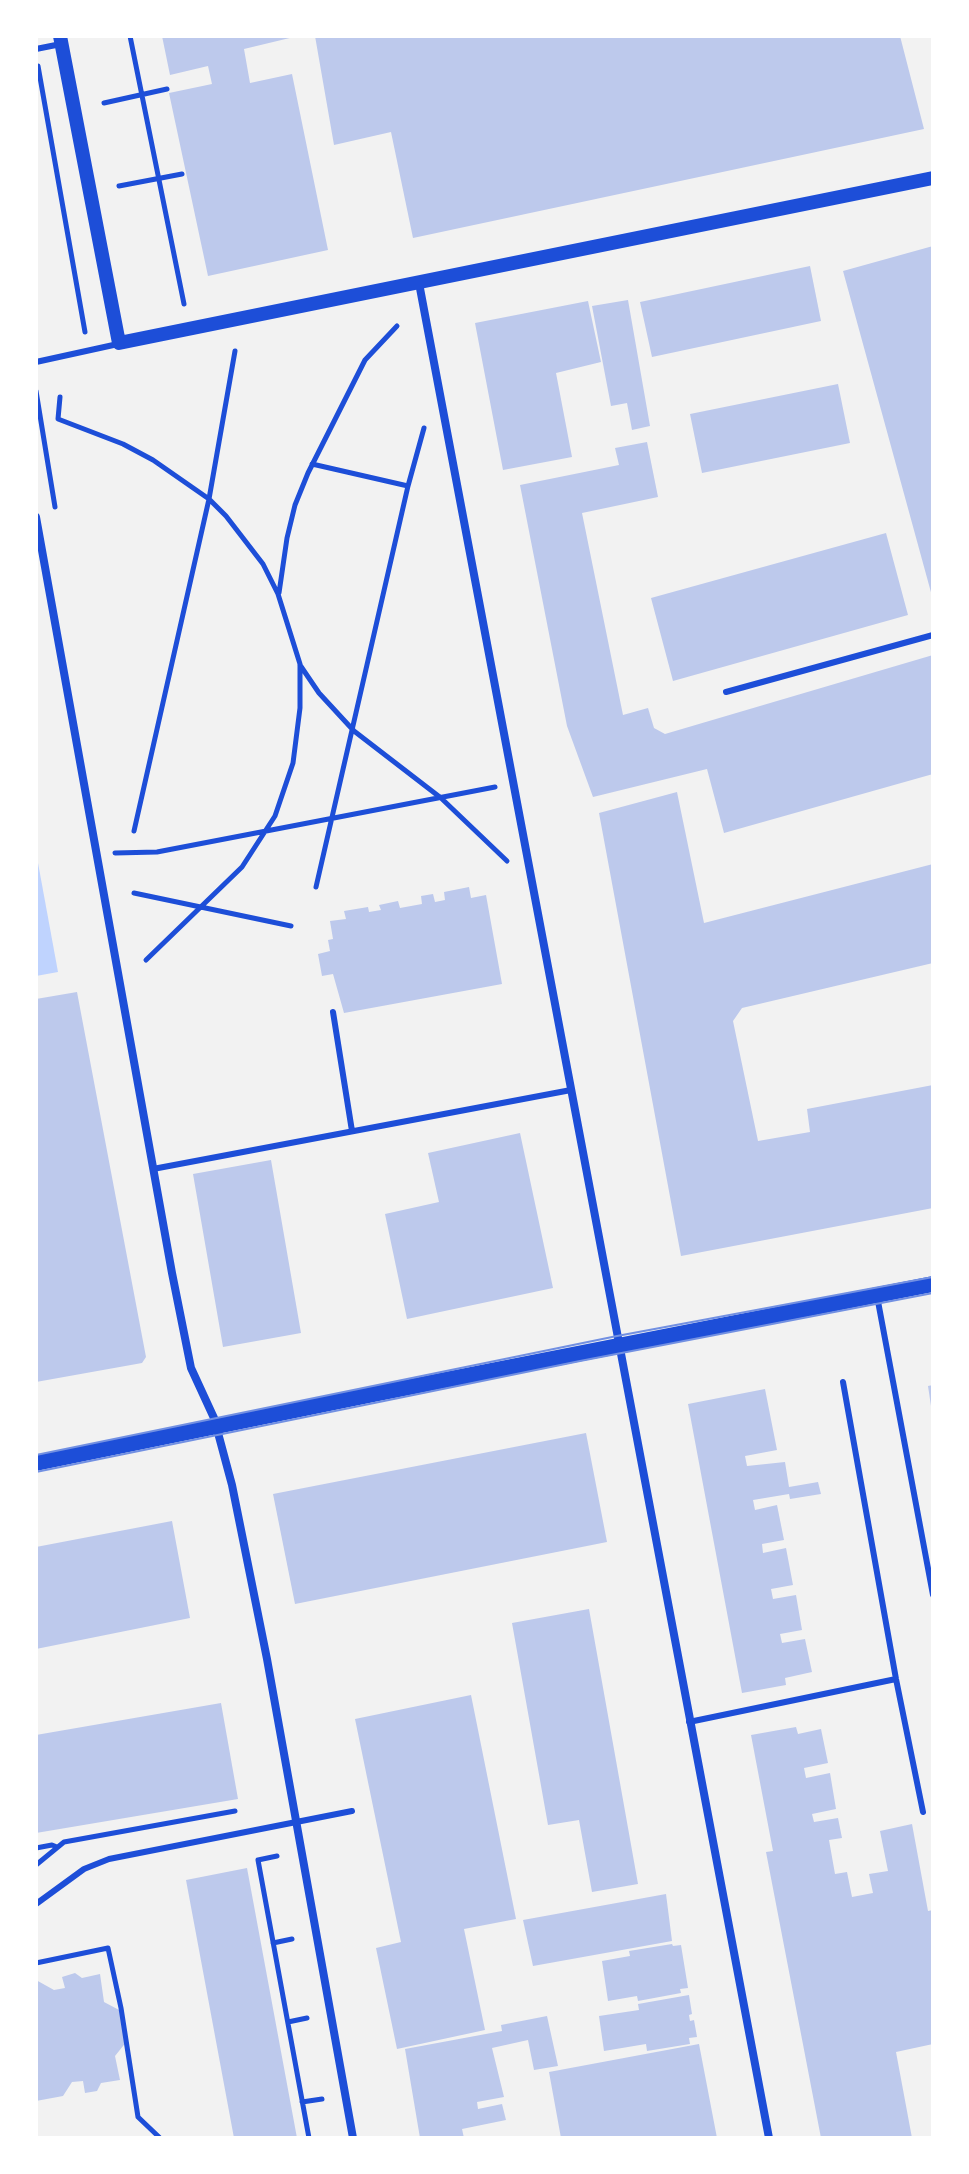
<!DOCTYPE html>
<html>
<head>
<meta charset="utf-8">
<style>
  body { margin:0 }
  #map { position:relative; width:969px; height:2174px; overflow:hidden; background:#f2f2f2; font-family:Overpass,sans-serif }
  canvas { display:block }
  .frame { position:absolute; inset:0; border:38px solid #fff; pointer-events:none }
</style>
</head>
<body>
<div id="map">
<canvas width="969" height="2174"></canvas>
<div class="frame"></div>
</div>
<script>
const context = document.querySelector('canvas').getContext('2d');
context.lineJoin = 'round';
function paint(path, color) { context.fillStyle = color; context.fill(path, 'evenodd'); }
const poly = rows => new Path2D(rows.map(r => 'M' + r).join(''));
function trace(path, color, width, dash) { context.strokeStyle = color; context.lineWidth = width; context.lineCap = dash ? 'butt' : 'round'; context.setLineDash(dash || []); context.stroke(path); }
paint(poly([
  [36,852,58,972,36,976]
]), '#bfd3fe');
paint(poly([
  [162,36,298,36,244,49,250,83,292,74,328,250,208,276,169,93,212,84,208,66,170,75],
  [315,36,900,36,924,129,413,238,391,132,334,145],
  [933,246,933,595,932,596,843,271],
  [810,266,821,321,652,357,640,302],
  [628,300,650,426,632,430,627,403,611,406,592,306],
  [588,301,601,362,556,373,572,457,503,470,475,323],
  [838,384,850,443,702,473,690,414],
  [647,442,658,497,582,513,623,715,648,708,654,728,665,734,933,655,933,774,724,833,707,769,593,797,567,726,520,485,619,465,615,448],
  [886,533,908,615,673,681,651,598],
  [677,792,704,923,933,864,933,963,742,1008,733,1021,758,1141,810,1132,807,1109,933,1085,933,1208,681,1256,599,813],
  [469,887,471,898,486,895,502,984,344,1013,333,974,322,976,318,954,330,951,328,940,333,939,330,921,346,919,344,911,368,907,369,912,381,910,379,905,398,901,400,908,422,904,421,896,433,894,435,902,445,900,444,892],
  [77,992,146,1357,142,1363,36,1382,36,999],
  [520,1133,553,1288,407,1319,385,1214,439,1202,428,1153],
  [271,1160,301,1333,223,1347,193,1174],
  [933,1385,933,1406,931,1406,928,1386],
  [765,1389,777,1450,745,1456,747,1466,785,1462,789,1487,818,1482,821,1494,790,1499,789,1494,753,1500,755,1510,777,1505,784,1540,762,1544,763,1553,786,1548,793,1585,771,1589,773,1599,796,1595,802,1630,780,1634,782,1643,805,1639,812,1672,785,1678,786,1685,742,1693,688,1404],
  [586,1433,607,1542,295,1604,273,1494],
  [172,1521,190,1618,36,1649,36,1547],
  [589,1609,638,1884,592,1892,579,1820,548,1825,512,1623],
  [471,1695,516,1919,464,1929,485,2030,397,2049,376,1948,401,1942,355,1719],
  [221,1703,238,1799,36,1833,36,1735],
  [796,1727,798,1734,821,1729,828,1763,804,1768,806,1778,830,1773,836,1809,812,1814,814,1822,838,1818,842,1838,829,1840,835,1874,847,1872,852,1897,873,1893,869,1874,888,1871,880,1831,912,1824,928,1911,933,1910,933,2044,896,2052,912,2138,821,2138,766,1852,773,1851,751,1735],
  [247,1868,297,2138,234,2138,186,1880],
  [666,1894,672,1941,533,1966,523,1920],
  [672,1944,673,1946,681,1945,688,1988,680,1989,681,1993,638,2001,637,1996,608,2001,602,1961,630,1956,629,1951],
  [75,1973,82,1978,100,1974,104,2002,121,2011,127,2041,115,2056,120,2080,101,2083,97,2091,85,2093,83,2081,72,2082,63,2096,36,2101,36,1980,54,1990,65,1988,62,1977],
  [689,1995,692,2014,689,2015,690,2021,694,2020,697,2037,689,2038,690,2044,647,2051,646,2044,604,2051,599,2016,639,2010,638,2004],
  [547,2016,558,2066,534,2070,528,2040,492,2048,504,2097,477,2102,478,2109,502,2104,506,2120,462,2129,464,2138,420,2138,405,2049,502,2031,501,2025],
  [699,2044,717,2138,561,2138,549,2072]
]), '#bdc9ec');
trace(poly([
  [130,36,184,304],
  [38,66,85,332],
  [104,103,167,89],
  [119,186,182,174],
  [36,391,55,507],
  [60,397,58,419,123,444,153,460,209,499,226,516,263,564,278,594,300,664,300,708,293,763,275,816,242,867,146,960],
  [312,464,408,486],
  [279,593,287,538,295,505,308,473,365,360,397,326],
  [300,665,319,693,354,731,441,798,507,861],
  [134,831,209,499,235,351],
  [115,853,157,852,495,787],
  [316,887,408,486,424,428],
  [134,893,291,926],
  [36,1848,52,1845,57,1847],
  [277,1856,258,1860,309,2138],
  [36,1865,64,1842,235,1811],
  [273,1943,292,1939],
  [36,1963,108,1948,121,2008,138,2117,160,2138],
  [288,2022,307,2018],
  [302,2102,322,2099]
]), '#1d4ed8', 5);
trace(poly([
  [36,49,61,44],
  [36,362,118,344],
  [726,692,933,635],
  [333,1012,352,1131],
  [153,1169,571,1090],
  [877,1296,933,1595],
  [843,1382,896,1679,923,1812],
  [689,1722,896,1679],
  [36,1904,84,1869,109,1859,352,1811]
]), '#1d4ed8', 6);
trace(poly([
  [419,283,769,2138],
  [36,517,172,1273,191,1368,214,1418,232,1485,267,1659,353,2138]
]), '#1d4ed8', 8);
trace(poly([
  [60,36,119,343,933,178]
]), '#1d4ed8', 14);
trace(poly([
  [36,1463,374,1394,933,1284]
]), '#1d4ed8', 16);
trace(poly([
  [36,1455,617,1336,933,1277],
  [36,1472,580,1361,933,1293]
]), '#7290e2', 2);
</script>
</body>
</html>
